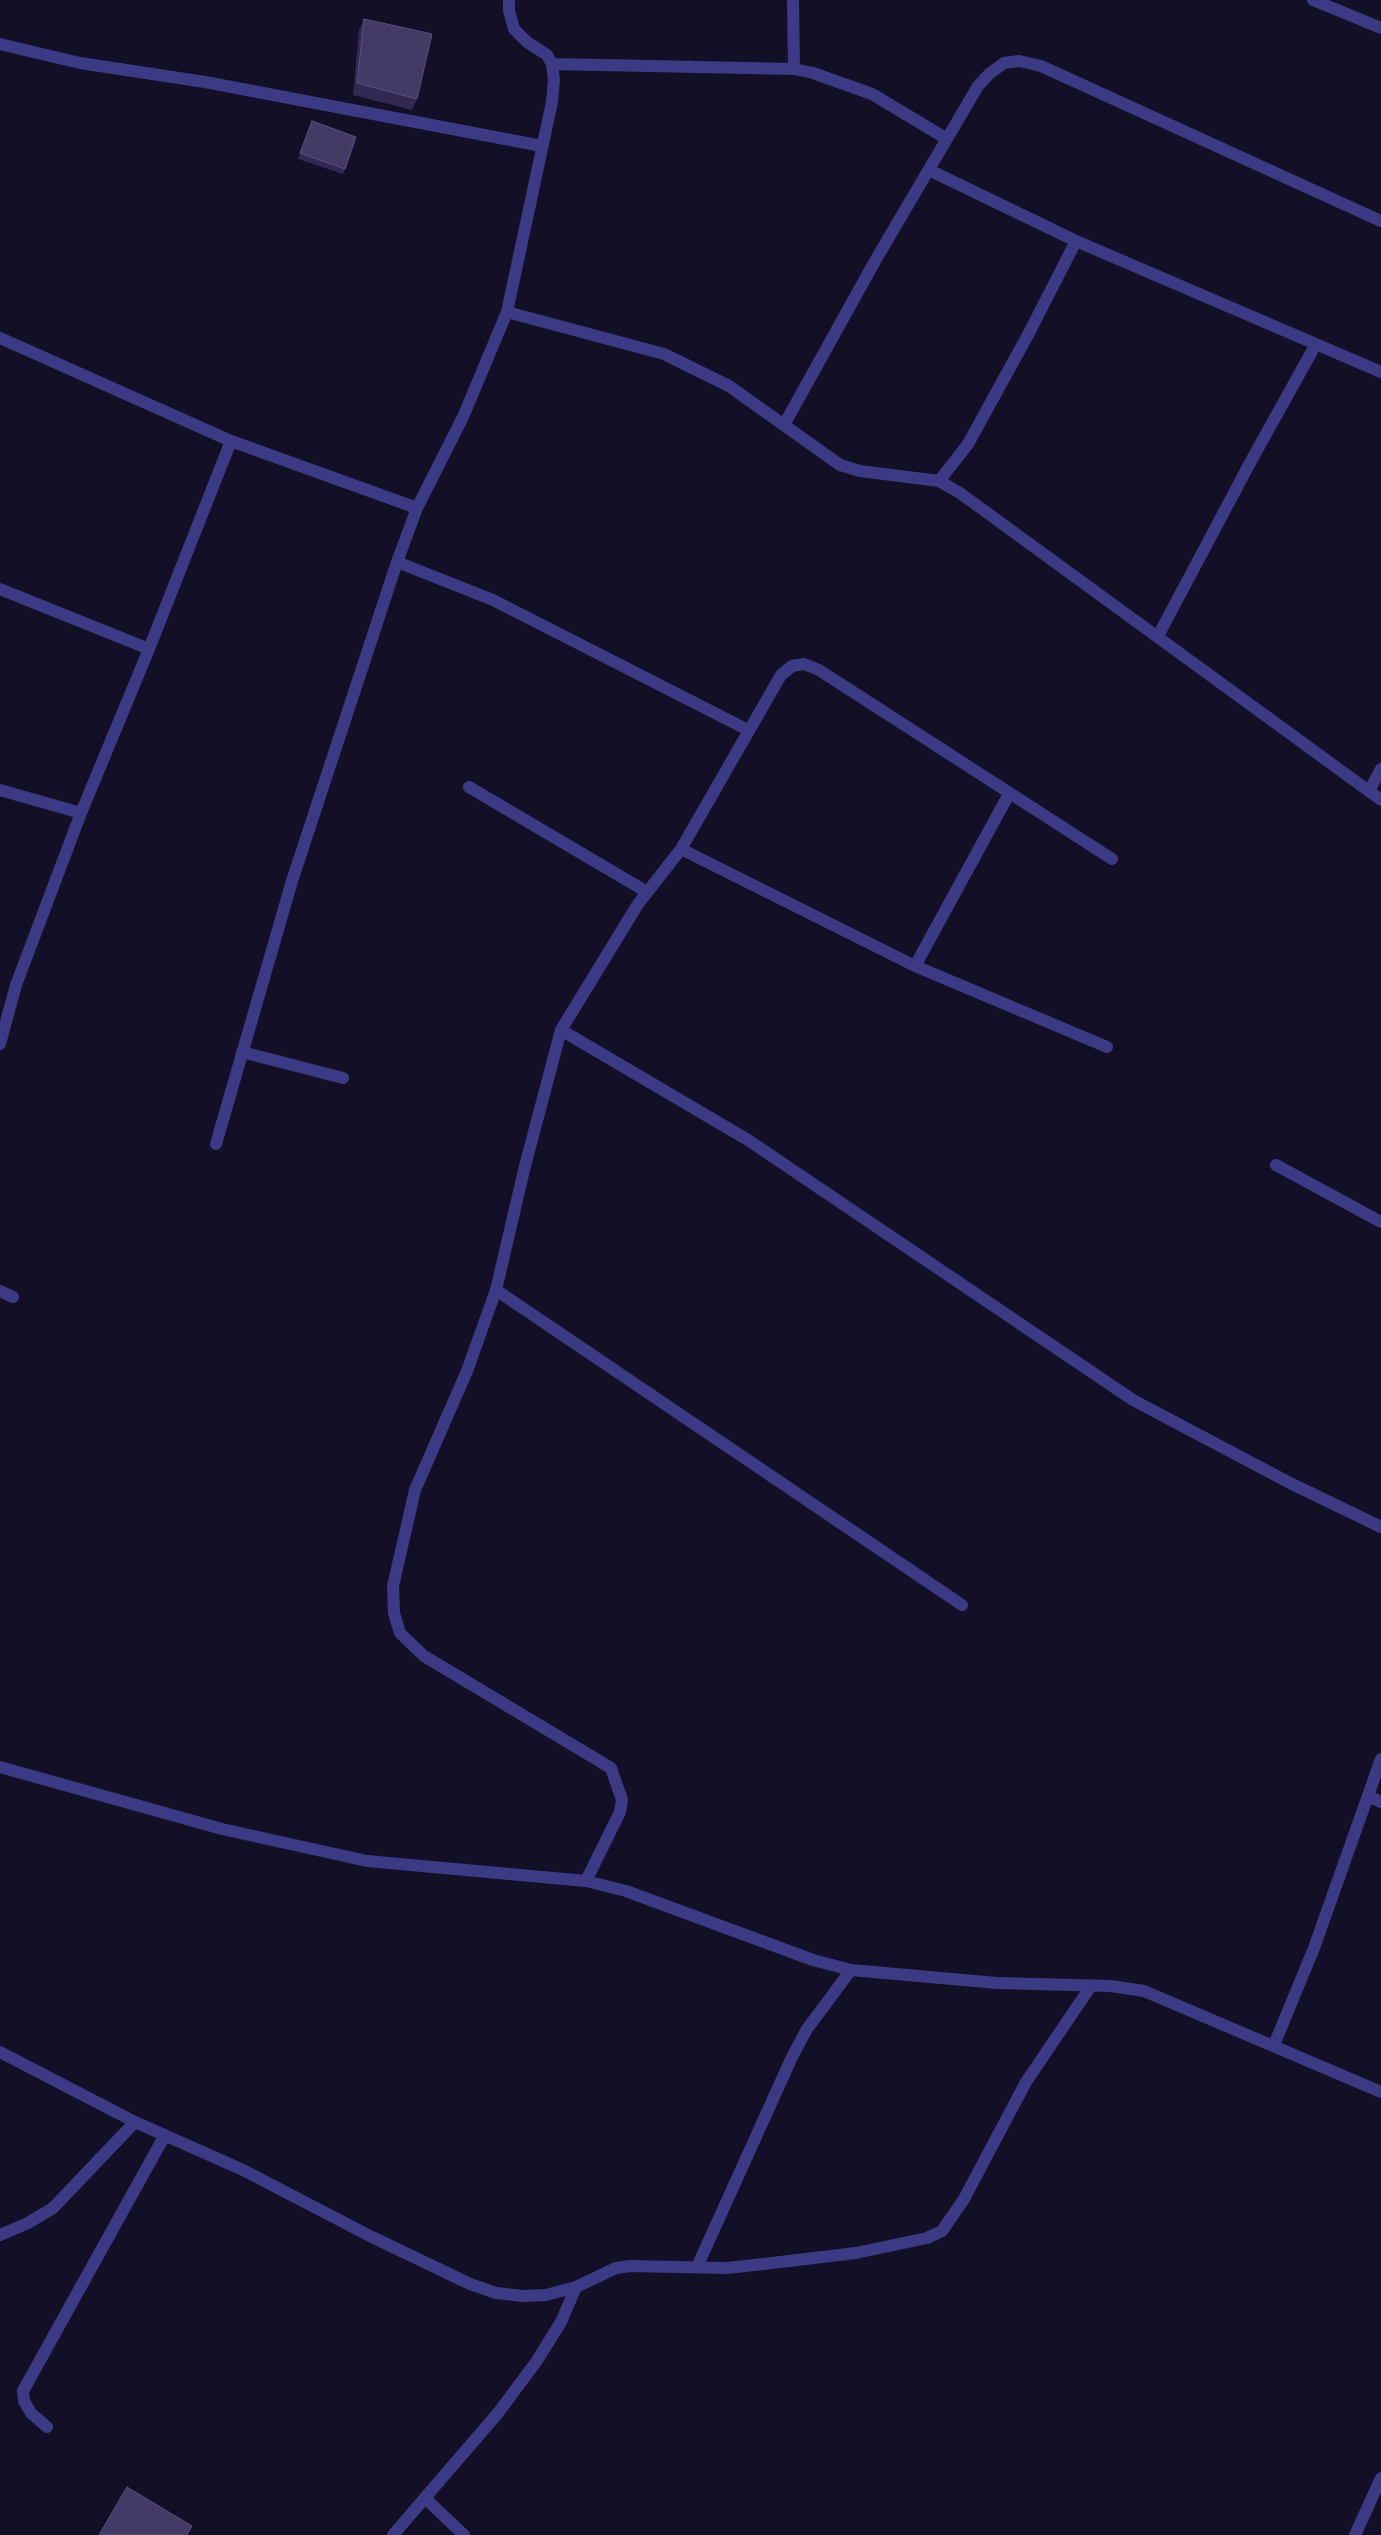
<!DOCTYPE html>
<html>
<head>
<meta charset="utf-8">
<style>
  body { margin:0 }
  canvas { display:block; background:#130f26 }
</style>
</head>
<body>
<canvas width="1381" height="2535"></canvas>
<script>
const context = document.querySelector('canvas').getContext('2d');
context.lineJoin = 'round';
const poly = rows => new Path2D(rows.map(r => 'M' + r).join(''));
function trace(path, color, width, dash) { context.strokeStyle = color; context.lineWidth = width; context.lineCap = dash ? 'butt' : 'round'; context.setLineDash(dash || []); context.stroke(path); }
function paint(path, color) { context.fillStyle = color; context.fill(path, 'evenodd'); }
trace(poly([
  [793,0,794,69],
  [1313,0,1381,28],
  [0,44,80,63,205,82,542,146],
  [552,64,794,69,813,73,872,94,947,139],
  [929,170,1076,241,1381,372],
  [507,312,664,354,729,386,840,465,860,471,939,481,960,493,1381,800],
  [0,338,231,441,417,508],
  [784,425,875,261,978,86,989,74,1004,63,1019,61,1041,66,1381,221],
  [939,481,968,444,1029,333,1076,241],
  [397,562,493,600,748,730],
  [0,589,149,649],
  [1158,636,1251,461,1316,344],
  [469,787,647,892],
  [0,790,81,813],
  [1369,791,1381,769],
  [1009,794,915,966,1107,1047],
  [681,849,915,966],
  [561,1030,748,1140,1133,1400,1290,1483,1381,1527],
  [0,1044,16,985,81,813,149,649,231,441],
  [242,1052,343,1078],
  [216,1144,292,881,397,562,417,508,463,417,507,312,552,102,554,80,552,64,547,55,527,42,514,29,509,11,509,0],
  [1276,1165,1381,1222],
  [496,1290,962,1605],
  [0,1291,13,1297],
  [1368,1796,1381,1802],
  [586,1881,620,1812,622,1800,611,1768,424,1656,400,1633,394,1613,393,1586,415,1490,467,1371,496,1290,525,1166,561,1030,638,904,681,849,781,675,792,666,804,664,819,670,1112,859],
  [1274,2045,1314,1948,1381,1759],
  [0,2052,135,2122,243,2170,370,2236,470,2284,496,2293,523,2296,546,2295,576,2287,616,2268,630,2266,727,2268,772,2263,856,2253,927,2238,942,2231,964,2199,1026,2082,1091,1986],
  [0,2235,28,2223,53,2208,135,2122],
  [697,2267,792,2057,807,2029,851,1970],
  [47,2427,31,2413,24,2401,23,2391,165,2135],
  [425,2498,464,2535],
  [393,2535,498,2413,536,2362,561,2322,576,2287],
  [1355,2535,1381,2478]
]), '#3d3a85', 12);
trace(poly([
  [0,1767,222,1829,367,1861,586,1881,626,1891,813,1960,851,1970,997,1983,1111,1986,1144,1991,1381,2092]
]), '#3d3a85', 12);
paint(poly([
  [364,19,417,99,412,110,353,95,359,30],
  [312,121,356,137,343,174,298,159]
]), '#312854');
const building = poly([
  [364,19,432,34,417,99,357,83,364,19],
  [312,121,356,137,345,169,300,153,312,121],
  [127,2487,192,2526,187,2535,99,2535,127,2487]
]);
paint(building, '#433a66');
trace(building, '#5a527e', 1);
</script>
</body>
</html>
